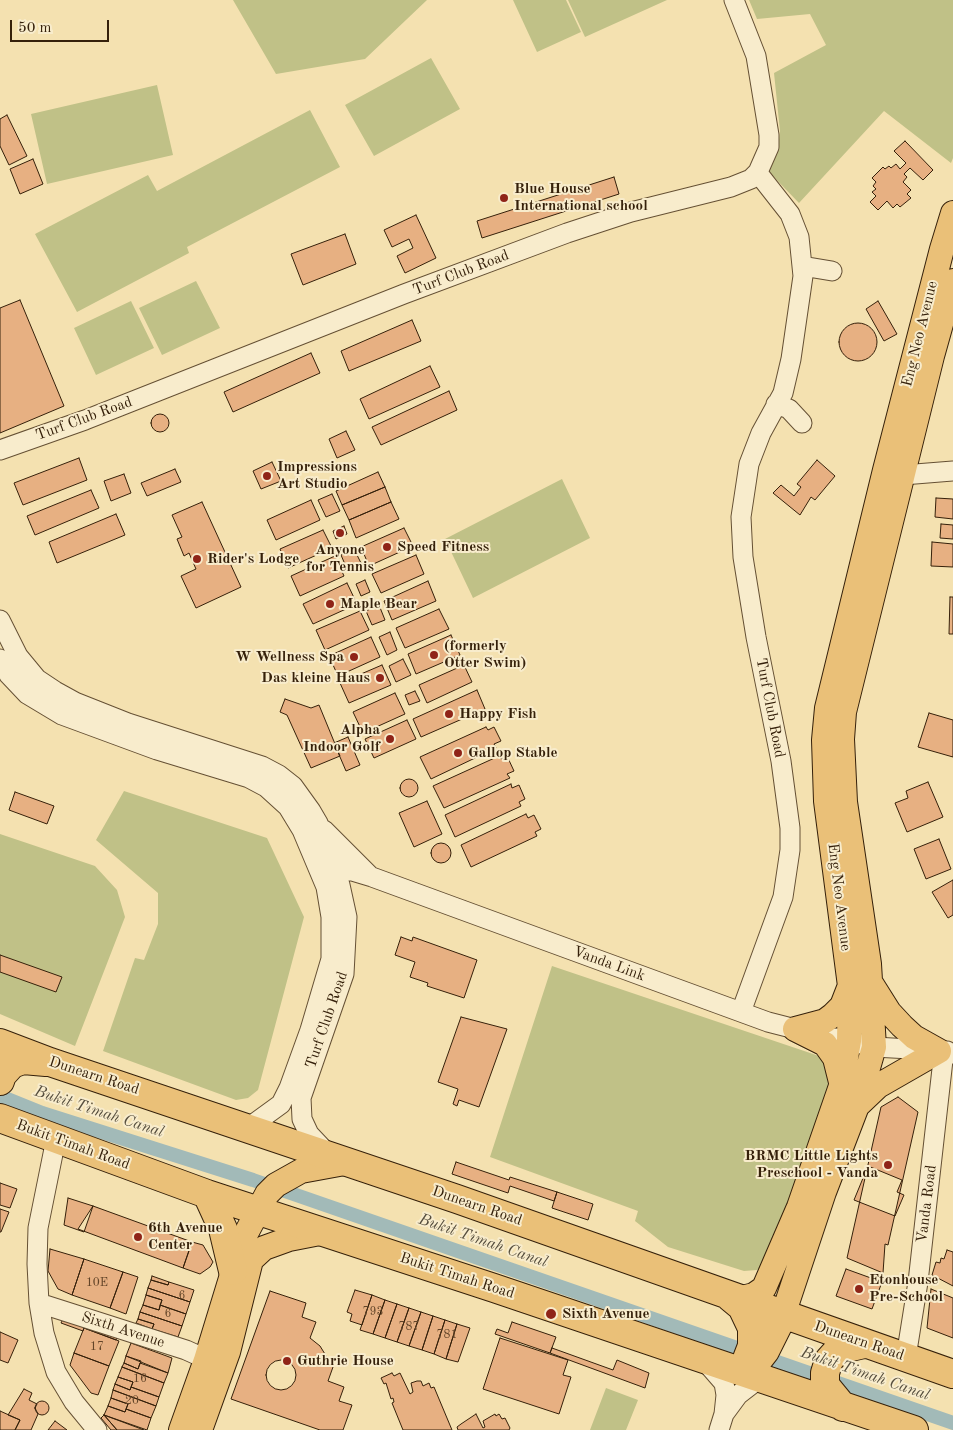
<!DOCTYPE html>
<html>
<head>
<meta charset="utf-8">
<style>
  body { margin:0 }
  #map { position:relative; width:953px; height:1430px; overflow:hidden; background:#f4e1b0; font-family:"Old Standard TT",serif }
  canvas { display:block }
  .scale { position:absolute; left:10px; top:20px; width:99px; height:22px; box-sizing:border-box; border:2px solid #35200a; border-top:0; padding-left:6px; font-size:15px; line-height:18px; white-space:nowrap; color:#35200a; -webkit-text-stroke:4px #f8eccc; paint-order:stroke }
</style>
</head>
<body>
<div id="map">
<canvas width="953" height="1430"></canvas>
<div class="scale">50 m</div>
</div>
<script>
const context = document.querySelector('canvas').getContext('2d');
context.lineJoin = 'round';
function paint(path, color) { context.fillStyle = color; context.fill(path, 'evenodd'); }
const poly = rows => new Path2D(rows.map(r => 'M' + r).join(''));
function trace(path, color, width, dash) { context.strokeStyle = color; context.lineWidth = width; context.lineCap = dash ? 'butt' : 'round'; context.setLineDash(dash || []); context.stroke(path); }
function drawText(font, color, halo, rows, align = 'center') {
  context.font = font + ' "Old Standard TT",serif'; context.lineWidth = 4; context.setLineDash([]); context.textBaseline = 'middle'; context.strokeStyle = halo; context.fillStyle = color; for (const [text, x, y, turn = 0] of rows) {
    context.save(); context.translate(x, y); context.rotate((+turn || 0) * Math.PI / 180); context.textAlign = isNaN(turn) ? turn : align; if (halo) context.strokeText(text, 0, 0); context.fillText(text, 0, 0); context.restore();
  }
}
paint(poly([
  [233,0,427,0,365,59,276,74],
  [513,0,566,0,581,32,537,52],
  [568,0,667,0,585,37],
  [749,0,953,0,953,158,951,163,884,111,799,203,768,171,778,148,780,131,774,73,826,45,810,14,757,19],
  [431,58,460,109,374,156,345,105],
  [157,85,173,155,47,184,31,114],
  [310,110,340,167,187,247,189,253,77,312,35,234,148,175,157,191],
  [196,281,220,328,162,355,139,308],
  [131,301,154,348,96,375,74,328],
  [562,479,590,538,473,598,445,539],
  [124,791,267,838,304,917,258,1090,248,1098,236,1100,103,1051,135,958,144,960,158,924,158,893,96,840],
  [0,834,95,866,117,890,125,917,75,1046,0,1014],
  [552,966,819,1056,828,1067,831,1085,766,1263,757,1270,744,1271,668,1247,635,1221,638,1211,490,1157],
  [606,1388,638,1400,626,1430,590,1430]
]), '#c0c187');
trace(poly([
  [0,1096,42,1113,253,1180,953,1423]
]), '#a2bab8', 14);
const building = poly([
  [7,115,27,156,9,165,0,146,0,119,7,115],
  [905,141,933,170,923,180,910,168,904,174,907,177,903,182,911,190,907,194,911,198,900,207,897,204,893,208,887,201,878,210,870,202,876,196,872,192,876,189,873,186,876,182,872,178,883,167,885,169,889,166,891,168,896,164,900,169,906,163,894,151,905,141],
  [33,159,43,184,20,194,10,169,33,159],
  [614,177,619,194,482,238,477,221,614,177],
  [416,215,436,258,405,273,397,256,413,248,409,239,392,247,384,230,416,215],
  [345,234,356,264,303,285,291,254,345,234],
  [20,300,64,406,0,433,0,308,20,300],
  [878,301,897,334,884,341,866,309,878,301],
  [412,320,421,341,349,371,341,351,412,320],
  '839 342a19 19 0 1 1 38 0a19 19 0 1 1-38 0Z',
  [311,353,320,373,233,412,224,392,311,353],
  [430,366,440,387,369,419,360,399,430,366],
  [449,391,457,410,381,445,372,427,449,391],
  '151 423a9 9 0 1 1 18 0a9 9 0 1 1-18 0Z',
  [346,431,355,450,337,458,329,439,346,431],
  [79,458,87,480,23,505,14,483,79,458],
  [817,460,835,476,815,500,811,497,800,515,773,493,781,485,794,496,801,487,797,484,817,460],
  [272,462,281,481,261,489,253,471,272,462],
  [175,469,181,482,147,496,141,483,175,469],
  [378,472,385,487,342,505,336,491,378,472],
  [124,474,131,493,111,501,104,481,124,474],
  [385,487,391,502,349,520,342,505,385,487],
  [91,490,99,508,35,535,27,516,91,490],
  [332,494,340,511,326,517,318,500,332,494],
  [936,498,953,499,953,519,935,517,936,498],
  [311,500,320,520,276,540,267,520,311,500],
  [202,502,241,587,196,608,181,576,196,569,189,553,184,556,177,539,182,537,172,515,202,502],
  [391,502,399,519,356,538,349,520,391,502],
  [116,514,125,535,57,563,49,542,116,514],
  [941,524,953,525,953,539,940,538,941,524],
  [344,526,347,534,336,539,333,531,344,526],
  [404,528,413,546,369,566,361,547,404,528],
  [323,530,332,548,288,568,280,549,323,530],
  [932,542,953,544,953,567,931,566,932,542],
  [354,549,361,563,347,569,341,555,354,549],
  [416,555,424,574,381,593,372,574,416,555],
  [335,556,344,576,300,596,291,576,335,556],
  [365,580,370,592,361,596,356,584,365,580],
  [428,581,436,601,392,620,384,601,428,581],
  [347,583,357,604,313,624,303,604,347,583],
  [950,597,953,597,953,634,949,634,950,597],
  [379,605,385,620,372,625,366,611,379,605],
  [439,609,449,629,405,648,396,628,439,609],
  [360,611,369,630,325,650,316,630,360,611],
  [390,632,397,650,387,655,379,637,390,632],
  [451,635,460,655,416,674,408,654,451,635],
  [371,637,380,657,338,676,329,656,371,637],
  [403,659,411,675,396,682,389,666,403,659],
  [382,665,391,685,349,703,340,683,382,665],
  [464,665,472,682,427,703,419,685,464,665],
  [477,690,485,709,421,737,413,719,477,690],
  [415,691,420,701,409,705,405,695,415,691],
  [395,693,405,714,363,733,353,712,395,693],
  [285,699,311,708,319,705,340,756,311,768,287,715,280,712,285,699],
  [929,713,953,720,953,757,918,747,929,713],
  [407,720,416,739,374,758,365,739,407,720],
  [486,727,488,730,494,727,501,741,494,744,496,748,431,779,420,757,486,727],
  [348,737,360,765,346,771,334,743,348,737],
  [499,756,501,759,507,756,514,771,507,774,510,778,444,808,433,786,499,756],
  '400 788a9 9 0 1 1 18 0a9 9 0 1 1-18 0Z',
  [928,782,943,817,907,832,895,803,908,798,906,791,928,782],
  [511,784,512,788,519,785,525,799,519,802,521,806,455,837,445,815,511,784],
  [15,792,54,806,47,824,9,810,15,792],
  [427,801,442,834,414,847,399,813,427,801],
  [526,814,528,818,534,815,541,829,535,832,537,836,471,867,461,845,526,814],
  [939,839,951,869,926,879,914,849,939,839],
  '431 853a10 10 0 1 1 20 0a10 10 0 1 1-20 0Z',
  [953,880,953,915,948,918,932,892,953,880],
  [401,937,412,941,413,937,477,960,464,998,427,986,428,983,410,977,415,962,395,955,401,937],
  [0,955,62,977,56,992,0,972,0,955],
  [461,1017,507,1029,479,1107,459,1100,457,1106,453,1104,458,1089,438,1082,461,1017],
  [898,1097,918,1112,888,1245,885,1244,883,1273,847,1258,881,1107,898,1097],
  [456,1162,509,1180,510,1177,557,1192,554,1201,510,1186,508,1193,452,1174,456,1162],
  [868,1166,902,1180,897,1192,904,1195,895,1216,854,1200,868,1166],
  [0,1183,17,1189,10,1208,0,1205,0,1183],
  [557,1192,593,1204,588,1220,552,1208,557,1192],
  [68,1198,93,1206,84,1232,64,1225,68,1198],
  [93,1206,192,1242,183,1268,78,1229,93,1206],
  [0,1209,9,1212,1,1232,0,1232,0,1209],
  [192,1242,203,1245,213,1262,210,1267,200,1274,183,1268,192,1242],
  [50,1249,84,1259,72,1295,58,1289,48,1271,50,1249],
  [947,1250,953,1252,953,1286,932,1275,936,1262,940,1263,941,1258,944,1259,947,1250],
  [84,1259,123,1272,110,1308,72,1295,84,1259],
  [846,1269,882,1282,872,1309,836,1296,846,1269],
  [123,1272,138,1277,126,1314,110,1308,123,1272],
  [152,1276,169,1282,168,1285,151,1280,152,1276],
  [151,1280,168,1285,169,1282,194,1290,190,1302,148,1288,151,1280],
  [148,1288,190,1302,186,1314,160,1305,162,1300,146,1295,148,1288],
  [931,1289,953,1298,953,1338,927,1328,931,1289],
  [355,1290,372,1295,362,1325,350,1321,352,1314,347,1312,355,1290],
  [270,1291,306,1303,302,1317,316,1322,310,1338,320,1346,333,1367,328,1381,344,1387,339,1401,352,1405,343,1430,320,1430,231,1399,270,1291],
  [146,1295,162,1300,159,1310,143,1305,146,1295],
  [372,1295,385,1300,373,1334,360,1330,372,1295],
  [385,1300,397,1304,385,1338,373,1334,385,1300],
  [397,1304,409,1308,397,1342,385,1338,397,1304],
  [143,1305,159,1310,160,1305,186,1314,182,1326,140,1312,143,1305],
  [409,1308,421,1312,409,1346,397,1342,409,1308],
  [140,1312,182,1326,178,1337,152,1329,154,1324,138,1319,140,1312],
  [421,1312,433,1316,422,1350,409,1346,421,1312],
  [65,1315,118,1335,116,1340,84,1328,83,1331,61,1323,65,1315],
  [433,1316,445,1320,434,1354,422,1350,433,1316],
  [138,1319,154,1324,152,1329,136,1323,138,1319],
  [445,1320,457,1324,446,1359,434,1354,445,1320],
  [512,1322,556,1337,550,1353,495,1334,497,1329,508,1333,512,1322],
  [457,1324,470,1328,458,1362,446,1359,457,1324],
  [84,1328,119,1341,109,1366,74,1353,84,1328],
  [0,1332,18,1340,8,1363,0,1360,0,1332],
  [500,1338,568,1360,563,1375,571,1377,559,1414,483,1389,500,1338],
  [131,1343,172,1358,168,1373,126,1356,131,1343],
  [552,1348,613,1370,617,1360,649,1373,645,1388,550,1353,552,1348],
  [74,1353,109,1366,98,1395,91,1393,70,1365,74,1353],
  [126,1356,141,1361,138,1369,124,1363,126,1356],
  '266 1375a15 15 0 1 1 30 0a15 15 0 1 1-30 0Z',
  [124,1363,138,1369,140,1363,168,1373,164,1383,122,1367,124,1363],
  [122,1367,164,1383,159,1397,131,1387,133,1382,118,1377,122,1367],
  [392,1373,394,1376,400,1373,410,1394,413,1392,411,1383,417,1381,421,1381,423,1386,429,1383,431,1388,434,1387,452,1430,403,1430,392,1403,394,1402,393,1398,391,1399,386,1383,384,1384,381,1378,392,1373],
  [118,1377,133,1382,130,1390,115,1384,118,1377],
  [115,1384,130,1390,131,1387,159,1397,156,1406,113,1390,115,1384],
  [24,1389,32,1393,29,1400,37,1404,35,1408,38,1414,31,1430,15,1430,20,1420,8,1415,24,1389],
  [113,1390,156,1406,151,1418,126,1409,128,1404,111,1398,113,1390],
  [111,1398,128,1404,125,1412,108,1406,111,1398],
  '35 1408a7 7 0 1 1 14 0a7 7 0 1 1-14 0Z',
  [108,1406,125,1412,126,1409,151,1418,147,1430,104,1415,108,1406],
  [0,1411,20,1420,15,1430,0,1430,0,1411],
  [476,1414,483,1428,485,1427,483,1421,495,1414,496,1416,499,1414,502,1419,505,1418,510,1428,509,1430,458,1430,457,1427,461,1424,476,1414],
  [104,1415,144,1430,117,1430,104,1415],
  [104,1415,117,1430,111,1430,101,1418,104,1415],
  [55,1421,67,1430,48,1430,55,1421]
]);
paint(building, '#e7b082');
trace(building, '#35200a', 1);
const minor = poly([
  [802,266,832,271],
  [776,404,789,409,802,423],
  [0,450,85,420,404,294,567,233,631,212,731,187,751,179,758,172,769,147,769,135,756,56,734,0],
  [891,472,903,475,953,471],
  [0,620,18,656,37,679,55,691,75,702,128,723,262,766,279,775,293,786,311,811,318,823,340,885,347,917,344,974,301,1098,302,1119,309,1134,326,1152],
  [0,659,9,675,27,694,62,715,157,750,249,778,266,787,288,807,302,830,326,887,331,917,331,959,310,1030,289,1088,281,1104,248,1128],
  [324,830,370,876],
  [324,870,352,871,372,877,768,1022,807,1032],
  [741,1012,783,897,790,850,790,828,781,761,756,637,743,557,741,517,749,464,761,433,783,393,791,359,803,276,799,237,790,214,761,177],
  [836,1038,874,1047,947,1051,953,1054],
  [56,1139,38,1228,37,1264,39,1303,44,1333,56,1372,74,1402,97,1430],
  [39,1303,186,1350,217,1364],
  [906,1357,918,1282,944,1051],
  [704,1360,724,1383,726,1395,724,1414,719,1430],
  [724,1414,738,1395,760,1378]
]);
const major = poly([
  [872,985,889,1012,902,1026,914,1037,939,1051],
  [795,1029,825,1044,835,1058,841,1082],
  [795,1029,825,1021,833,1015,842,1006,849,988],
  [858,1105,878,1086,939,1051],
  [738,1299,754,1295,764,1288,799,1207,841,1086,849,1041,850,986,826,801,824,740,827,708,885,470,942,249,953,213],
  [783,1315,824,1192,857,1106,874,1047,869,964,845,802,842,739,844,712,932,356,953,281],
  [181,1430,206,1360,243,1239,267,1194,276,1185,301,1171,350,1162],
  [200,1430,228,1352,251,1260,264,1248,289,1239,325,1232]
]);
const highway = poly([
  [0,1043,50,1062,457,1199,953,1374],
  [0,1081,2,1075,12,1064,23,1060,46,1062],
  [0,1118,207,1194,494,1288,914,1430],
  [207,1194,223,1229,233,1271],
  [730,1297,742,1307,752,1328,752,1346,742,1372],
  [751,1369,765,1351,783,1315],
  [843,1407,825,1385,825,1373,829,1360,838,1350,864,1344]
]);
trace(minor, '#655034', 21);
trace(major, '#35200a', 26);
trace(highway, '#35200a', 30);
trace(minor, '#f8eccc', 19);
trace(major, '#eac078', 24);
trace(highway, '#eac078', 28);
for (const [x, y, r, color] of [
  [504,198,5,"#8f2418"],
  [267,476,5,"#8f2418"],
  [340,533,5,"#8f2418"],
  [387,547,5,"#8f2418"],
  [197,559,5,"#8f2418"],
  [330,604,5,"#8f2418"],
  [434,655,5,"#8f2418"],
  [354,657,5,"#8f2418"],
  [380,678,5,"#8f2418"],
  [449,714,5,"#8f2418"],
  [390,739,5,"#8f2418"],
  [458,753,5,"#8f2418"],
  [888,1165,5,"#8f2418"],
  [138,1237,5,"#8f2418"],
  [859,1289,5,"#8f2418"],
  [551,1314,6,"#8f2418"],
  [287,1361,5,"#8f2418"]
]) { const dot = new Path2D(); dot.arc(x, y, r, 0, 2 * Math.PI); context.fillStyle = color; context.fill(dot); trace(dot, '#f8eccc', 2); }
drawText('12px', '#624428', null, [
  ["10E",97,1283],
  ["6",182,1296],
  ["793",373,1312],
  ["6",168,1314],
  ["787",409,1327],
  ["781",447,1335],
  ["17",97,1347],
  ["16",140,1379],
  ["20",132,1401]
]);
drawText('bold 15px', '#35200a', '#f8eccc', [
  ["Blue House",514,189],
  ["International school",514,206],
  ["Impressions",277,467],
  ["Art Studio",277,484],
  ["Speed Fitness",397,547],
  ["Anyone",340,550,"center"],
  ["for Tennis",340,567,"center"],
  ["Rider's Lodge",207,559],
  ["Maple Bear",340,604],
  ["(formerly",444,646],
  ["Otter Swim)",444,663],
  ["W Wellness Spa",344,657,"right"],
  ["Das kleine Haus",370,678,"right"],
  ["Happy Fish",459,714],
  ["Alpha",380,730,"right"],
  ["Indoor Golf",380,747,"right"],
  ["Gallop Stable",468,753],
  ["BRMC Little Lights",878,1156,"right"],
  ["Preschool - Vanda",878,1173,"right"],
  ["6th Avenue",148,1228],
  ["Center",148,1245],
  ["Etonhouse",869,1280],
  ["Pre-School",869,1297],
  ["Sixth Avenue",562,1314],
  ["Guthrie House",297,1361]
], 'left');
drawText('15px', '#35200a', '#f8eccc', [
  ["Turf Club Road",461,273,-21],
  ["Eng Neo Avenue",920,334,-76],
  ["Turf Club Road",84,419,-20],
  ["Turf Club Road",770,708,79],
  ["Eng Neo Avenue",839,897,83],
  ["Vanda Link",609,964,20],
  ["Turf Club Road",327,1020,-71],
  ["Dunearn Road",94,1076,18],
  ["Bukit Timah Road",73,1145,20],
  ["Vanda Road",927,1204,-83],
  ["Dunearn Road",477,1206,19],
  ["Bukit Timah Road",457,1276,18],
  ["Sixth Avenue",123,1330,18],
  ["Dunearn Road",859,1341,19]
]);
drawText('italic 16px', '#564e3e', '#f8eccc', [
  ["Bukit Timah Canal",99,1112,18],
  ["Bukit Timah Canal",483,1241,19],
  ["Bukit Timah Canal",865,1374,19]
]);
</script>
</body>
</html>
